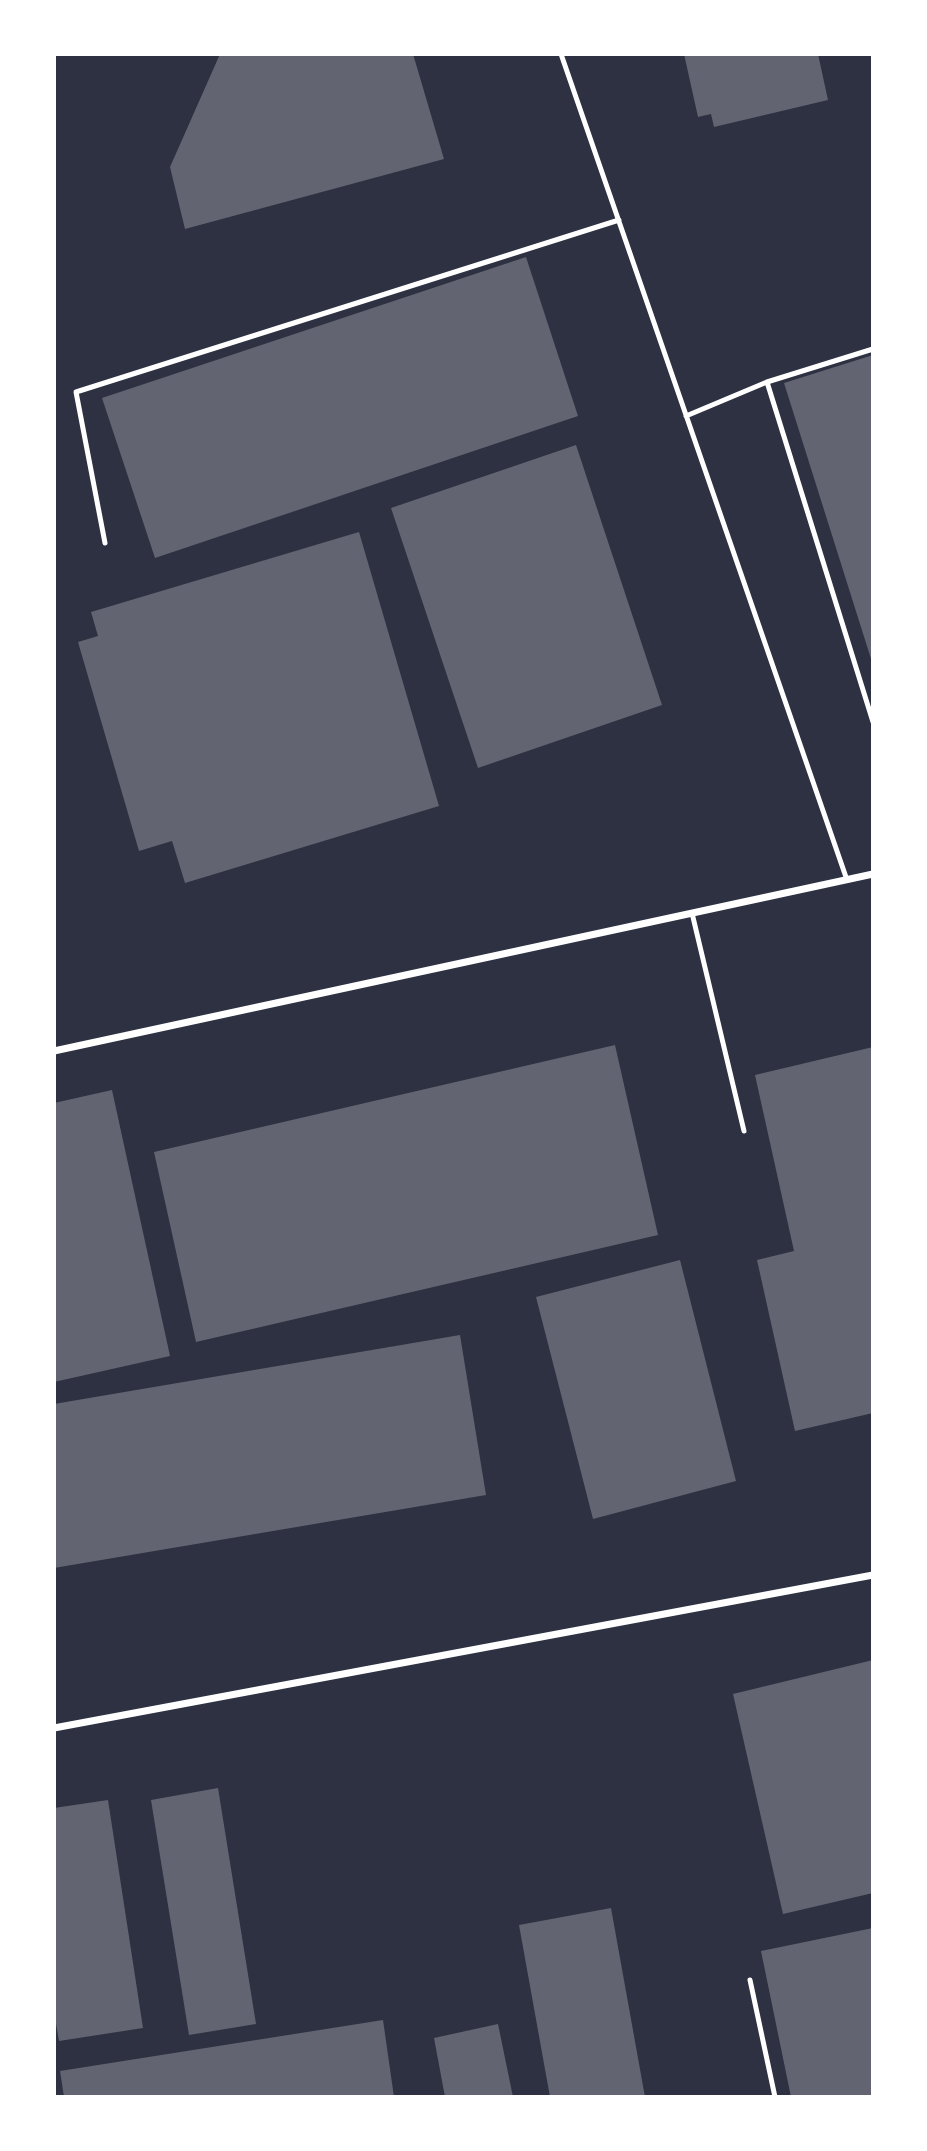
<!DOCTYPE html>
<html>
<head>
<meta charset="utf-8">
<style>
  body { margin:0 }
  #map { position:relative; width:927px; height:2151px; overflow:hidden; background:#2d3142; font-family:Poppins,sans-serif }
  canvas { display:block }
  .frame { position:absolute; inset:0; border:56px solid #fff; pointer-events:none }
</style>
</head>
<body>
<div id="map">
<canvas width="927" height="2151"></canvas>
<div class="frame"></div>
</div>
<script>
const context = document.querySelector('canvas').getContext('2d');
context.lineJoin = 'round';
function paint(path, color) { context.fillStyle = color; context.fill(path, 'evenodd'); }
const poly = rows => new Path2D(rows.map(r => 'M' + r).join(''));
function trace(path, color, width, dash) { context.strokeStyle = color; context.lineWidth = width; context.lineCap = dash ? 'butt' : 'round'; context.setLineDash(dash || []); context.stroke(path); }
paint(poly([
  [220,54,413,54,444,159,185,229,170,167],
  [684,54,818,54,828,100,714,127,711,114,698,117],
  [526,257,578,416,155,558,102,398],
  [873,355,873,662,872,662,784,383],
  [576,445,662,705,478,768,391,508],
  [359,532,439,806,185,883,172,841,139,851,78,642,98,636,91,612],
  [615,1045,658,1235,196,1342,154,1152],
  [873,1047,873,1413,795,1431,757,1260,794,1251,755,1075],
  [112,1090,170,1356,54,1382,54,1103],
  [680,1260,736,1481,593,1519,536,1297],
  [460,1335,486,1495,54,1568,54,1404],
  [873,1660,873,1893,783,1914,733,1694],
  [218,1788,256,2024,189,2035,151,1800],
  [108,1800,143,2028,59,2041,54,2012,54,1808],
  [611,1908,645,2097,550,2097,519,1925],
  [873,1928,873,2097,791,2097,761,1951],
  [383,2020,394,2097,64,2097,60,2071],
  [498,2024,513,2097,445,2097,434,2038]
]), '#626471');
trace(poly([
  [561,54,847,880],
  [767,382,873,722],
  [686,416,767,382,873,349],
  [105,543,76,392,619,220],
  [692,913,744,1131],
  [750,1980,775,2097]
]), '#fff', 5);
trace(poly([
  [54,1051,873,874],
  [54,1728,873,1575]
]), '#fff', 7);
</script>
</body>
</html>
